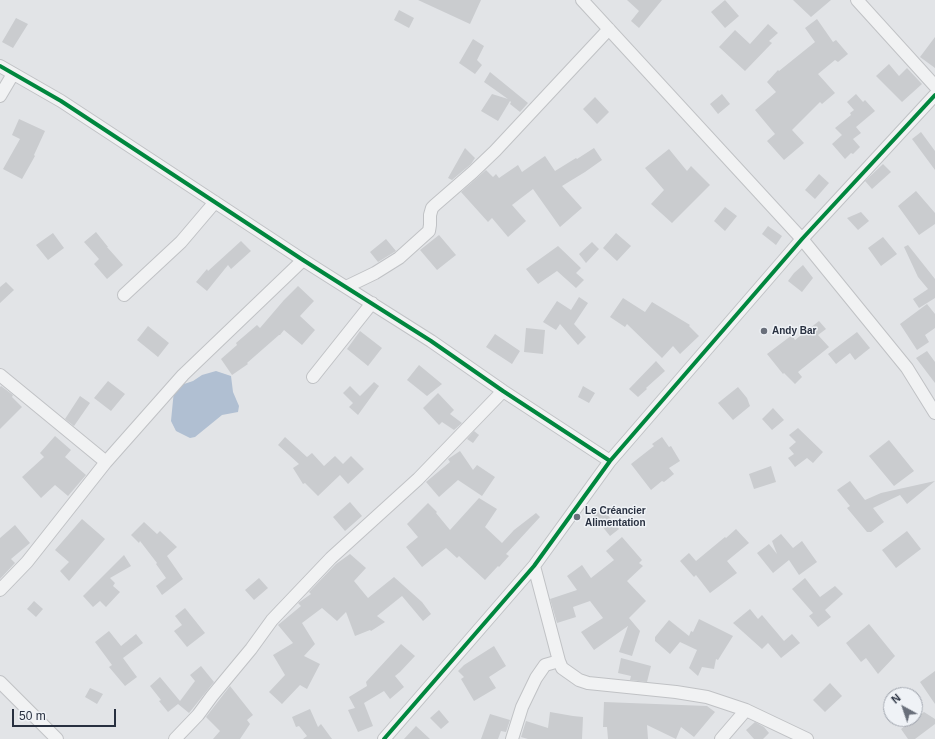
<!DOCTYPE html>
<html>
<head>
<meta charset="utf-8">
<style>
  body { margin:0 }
  #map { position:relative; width:935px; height:739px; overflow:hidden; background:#e2e4e7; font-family:Arial,sans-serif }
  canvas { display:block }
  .north { position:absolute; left:883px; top:687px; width:40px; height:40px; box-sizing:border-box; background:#eff2f6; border:1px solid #9fa4ad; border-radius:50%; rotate:320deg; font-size:11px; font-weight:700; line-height:16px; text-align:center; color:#283040 }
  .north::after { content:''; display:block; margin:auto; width:14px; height:18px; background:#696f7a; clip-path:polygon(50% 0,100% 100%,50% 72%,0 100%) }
  .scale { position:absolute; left:12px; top:709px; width:104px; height:18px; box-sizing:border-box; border:2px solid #283040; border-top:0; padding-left:5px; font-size:12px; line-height:14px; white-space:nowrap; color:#283040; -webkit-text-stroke:3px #eff2f6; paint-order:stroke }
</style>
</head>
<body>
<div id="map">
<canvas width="935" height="739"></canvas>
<div class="north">N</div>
<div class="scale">50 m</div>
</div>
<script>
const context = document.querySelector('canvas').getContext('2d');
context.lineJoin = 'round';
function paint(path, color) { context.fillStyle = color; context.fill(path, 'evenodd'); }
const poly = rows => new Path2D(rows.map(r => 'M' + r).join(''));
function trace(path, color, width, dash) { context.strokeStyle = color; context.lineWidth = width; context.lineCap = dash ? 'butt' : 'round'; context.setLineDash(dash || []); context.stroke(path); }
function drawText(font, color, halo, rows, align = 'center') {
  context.font = font + ' Arial,sans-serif'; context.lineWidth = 3; context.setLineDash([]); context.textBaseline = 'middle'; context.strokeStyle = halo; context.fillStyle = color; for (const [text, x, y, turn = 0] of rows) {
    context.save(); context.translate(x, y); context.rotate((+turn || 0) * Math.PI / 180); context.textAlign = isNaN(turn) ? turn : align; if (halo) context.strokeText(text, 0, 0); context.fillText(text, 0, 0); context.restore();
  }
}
paint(poly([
  [216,371,231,376,233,392,239,406,238,412,222,415,195,437,190,438,176,431,171,421,174,390,178,386,193,381,202,375]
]), '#b0bfd2');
paint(poly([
  [418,0,481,0,470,24],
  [627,0,662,0,639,28,631,21,639,11],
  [725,0,739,16,725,28,711,12],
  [793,0,831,0,811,17],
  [399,10,414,18,409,28,394,20],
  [16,18,28,24,13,48,2,42],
  [817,19,833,42,836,40,848,54,838,62,835,60,818,74,835,93,822,104,820,102,792,130,804,143,784,160,767,141,775,134,755,110,776,92,767,82,778,70,779,71,815,42,805,28],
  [768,24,778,33,769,41,772,43,745,71,719,47,735,30,750,44],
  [935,37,935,68,920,57],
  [473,39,484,46,477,60,482,65,475,74,459,63],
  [889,64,899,76,907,68,922,84,902,102,876,76],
  [490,72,528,103,520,112,510,104,511,102,510,101,498,121,481,111,492,94,508,99,484,82],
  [722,94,730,104,718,114,710,104],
  [856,94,863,102,865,100,875,111,856,127,861,133,853,139,860,147,853,154,851,153,845,159,832,144,842,135,835,128,851,115,850,113,854,110,847,102],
  [595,97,609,112,597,124,583,109],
  [19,119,45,131,34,155,35,156,22,179,3,169,20,139,12,135],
  [921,132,935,151,935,170,912,139],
  [465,148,475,158,471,164,452,180,448,178],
  [594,148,602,160,585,172,562,186,582,208,560,227,533,189,512,205,526,221,508,237,492,218,488,222,461,192,486,170,493,177,496,174,499,178,518,165,522,172,545,156,555,171,576,158,577,159],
  [669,149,687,171,691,166,710,185,672,223,651,204,664,190,645,168],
  [883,164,891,172,872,189,865,181],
  [819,174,829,183,815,199,805,190],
  [916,191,935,213,935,224,919,235,898,206],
  [725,207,737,216,725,231,714,221],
  [861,212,869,221,858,230,847,218],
  [768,226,782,236,776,245,762,234],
  [96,232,108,247,107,247,123,265,107,279,94,264,99,259,84,242],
  [53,233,64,248,48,260,36,245],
  [616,233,631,246,617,261,603,248],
  [439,235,456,255,437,270,420,250],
  [883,237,897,254,881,266,868,248],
  [386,239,396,251,378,262,370,252],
  [241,241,251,251,231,269,228,265,207,291,196,282,207,269,208,271],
  [592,242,599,249,586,263,579,254],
  [908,245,935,279,935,298,919,308,913,299,928,289,918,277,904,247],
  [558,246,581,268,576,273,584,280,576,288,557,271,538,284,526,269],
  [803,265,813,278,802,292,788,281,794,273],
  [6,282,14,290,0,303,0,287],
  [298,286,314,301,300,316,315,330,302,345,284,330,280,335,279,335,247,363,248,364,232,375,221,359,237,345,236,343,257,325,260,328,284,300],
  [579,297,588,303,574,324,586,337,578,345,560,324,556,330,543,322,557,301,571,310],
  [623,298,645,312,652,302,690,325,689,326,699,336,680,354,673,346,662,358,627,324,625,327,610,317],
  [927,304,935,314,935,328,925,335,929,342,917,350,900,324],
  [819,321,826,329,818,335,829,347,798,372,802,377,795,384,784,373,783,374,767,354,792,335,795,340],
  [148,326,169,343,158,357,137,340],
  [526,328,545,330,543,354,524,352],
  [360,331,382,348,368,366,347,349],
  [857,332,870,348,855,360,850,353,836,364,828,354],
  [495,334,520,351,512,364,486,347],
  [927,351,935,362,935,383,916,358],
  [656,361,665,371,646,388,647,389,638,397,629,389],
  [419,365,442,384,427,396,407,380],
  [108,381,125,394,111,411,94,398],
  [374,382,379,386,358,415,349,407,353,403,343,393,350,386,360,396],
  [1,386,13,395,12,397,22,407,0,429,0,387],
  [583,386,595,393,589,403,578,397],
  [738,387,747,398,750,406,733,420,718,403],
  [438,393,454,410,450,414,462,423,454,430,442,422,439,425,423,408],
  [80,396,90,403,74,426,65,419],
  [773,408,784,420,772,430,762,419],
  [798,428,823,452,813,463,807,458,795,467,788,458,794,454,789,448,796,442,789,435],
  [474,431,479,435,473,443,467,439],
  [55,436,71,450,65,457,86,475,68,496,55,485,41,498,22,477,44,457,40,453],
  [285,437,307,457,312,453,324,466,335,456,343,464,351,456,364,469,348,484,340,475,318,496,305,483,303,484,293,468,299,464,278,445],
  [662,437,669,447,671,446,680,461,669,468,674,474,664,482,662,481,651,490,631,464,654,446,652,444],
  [889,440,914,471,894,486,869,456],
  [460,451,473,470,477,465,495,477,482,496,458,480,439,497,426,482,450,462,448,459],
  [771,466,776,482,754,489,749,474],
  [850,481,865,500,881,493,935,481,907,504,900,495,873,508,884,522,871,532,867,532,847,508,850,506,837,490],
  [479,498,497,509,485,527,502,543,514,530,536,513,540,517,506,554,509,556,499,567,498,566,485,580,459,556,457,558,446,548,422,567,406,547,418,537,407,524,428,503,437,512,436,513,450,530],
  [350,502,362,516,345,531,333,517],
  [602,508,619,529,610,536,593,515],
  [82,519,105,539,69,581,60,571,69,562,55,550],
  [144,522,157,534,160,531,177,547,167,556,183,579,162,595,156,586,166,578,156,564,157,563,140,541,139,543,131,535],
  [15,525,30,543,11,559,15,563,0,579,0,538],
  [736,529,749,543,727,561,737,573,710,593,696,575,694,577,680,561,689,553,696,561,725,537,726,538],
  [907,531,921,549,896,568,882,550],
  [781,534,793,548,802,541,817,562,799,575,789,560,773,573,757,553,769,544,777,554,772,541],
  [622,537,642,560,639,563,643,566,627,581,646,601,629,618,640,631,632,656,619,652,628,626,594,650,581,632,603,618,590,601,573,607,576,617,557,623,550,599,577,590,567,576,582,565,591,578,614,560,606,551],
  [350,554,366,568,354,581,368,598,394,577,422,602,431,614,423,621,402,596,377,616,385,622,371,631,370,630,355,636,346,612,337,621,322,608,302,623,315,644,304,656,320,664,307,689,300,685,282,704,269,692,285,675,273,655,293,643,278,625,301,606,298,603,311,594,309,592,336,564],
  [124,555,131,566,110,578,115,583,113,586,120,592,106,607,100,601,93,607,83,596],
  [259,578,268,588,254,600,245,590],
  [805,578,820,597,835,586,843,594,825,610,831,617,818,627,809,616,813,613,792,589],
  [34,601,43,609,36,617,27,609],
  [185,608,205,633,187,647,174,631,182,625,175,616],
  [750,609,758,619,762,615,784,641,792,634,800,643,781,658,768,643,762,649,733,623],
  [699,619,733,636,718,660,716,659,714,669,702,667,698,676,689,668,697,650,680,642,670,654,655,641,655,637,669,620,689,636,691,631,693,632],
  [869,624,895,656,878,674,866,658,861,662,846,643],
  [109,631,121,646,136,634,143,643,123,658,137,677,125,686,109,667,112,665,95,642],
  [401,644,415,656,400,672,395,676,404,687,390,699,384,691,364,703,373,726,358,732,348,710,355,708,349,697,367,686,366,682],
  [494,646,506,666,489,677,496,688,474,701,461,679,464,677,458,671,464,665],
  [621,658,651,666,647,682,630,680,631,676,618,673],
  [201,666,214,682,189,713,178,704,168,712,159,701,161,700,150,686,160,677,180,701,195,681,190,675],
  [935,671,935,704,920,682],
  [830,683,842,696,825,712,813,700],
  [230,686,253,715,247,720,250,724,240,739,213,739,220,731,206,717],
  [90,688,103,694,97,704,85,697],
  [604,702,707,706,715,712,694,737,681,727,676,739,647,725,648,739,608,739,607,727,603,727],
  [310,709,318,727,321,724,332,739,303,739,307,736,299,726,296,727,292,717],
  [439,710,449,722,441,729,430,718],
  [550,712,573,716,583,717,582,739,528,739,521,737,526,721,548,728],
  [924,712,935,719,935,724,915,739,908,739,901,729],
  [490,714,510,720,506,732,501,731,498,739,481,739],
  [755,722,764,727,769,733,763,739,754,739,746,730],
  [416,726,430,739,404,739]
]), '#cacccf');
const street = poly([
  [582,0,802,239,907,368,935,413],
  [857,0,935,86],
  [0,66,61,101,303,260,431,341,503,391,610,461],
  [0,96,13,74],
  [346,287,375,273,399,258,429,231,430,225,430,215,432,208,435,205,473,172,495,151,609,29],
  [124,295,181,242,215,202],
  [0,375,106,462],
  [313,377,372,303],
  [534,566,559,661,562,668,579,680,588,683,598,684,676,692,707,697,746,710,807,739],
  [0,590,27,562,106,462,183,375,303,260],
  [0,682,57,739],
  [175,739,198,715,212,696,251,649,272,620,331,558,418,479,503,391],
  [384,739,534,566,610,461,802,239,935,95],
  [512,739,522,707,536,678,545,665,559,661],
  [721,739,746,710]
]);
trace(street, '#c0c2c5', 14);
trace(street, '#f1f2f3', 12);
trace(poly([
  [0,66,61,101,303,260,431,341,503,391,610,461],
  [384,739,534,566,610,461,802,239,935,95]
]), '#00873e', 4);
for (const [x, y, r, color] of [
  [764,331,4,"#696f7a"],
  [577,517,4,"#696f7a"]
]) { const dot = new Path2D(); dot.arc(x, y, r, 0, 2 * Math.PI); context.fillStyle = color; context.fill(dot); trace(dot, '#eff2f6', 1.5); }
drawText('bold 10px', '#283040', '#eff2f6', [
  ["Andy Bar",772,331],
  ["Le Créancier",585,511],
  ["Alimentation",585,523]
], 'left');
</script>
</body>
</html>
